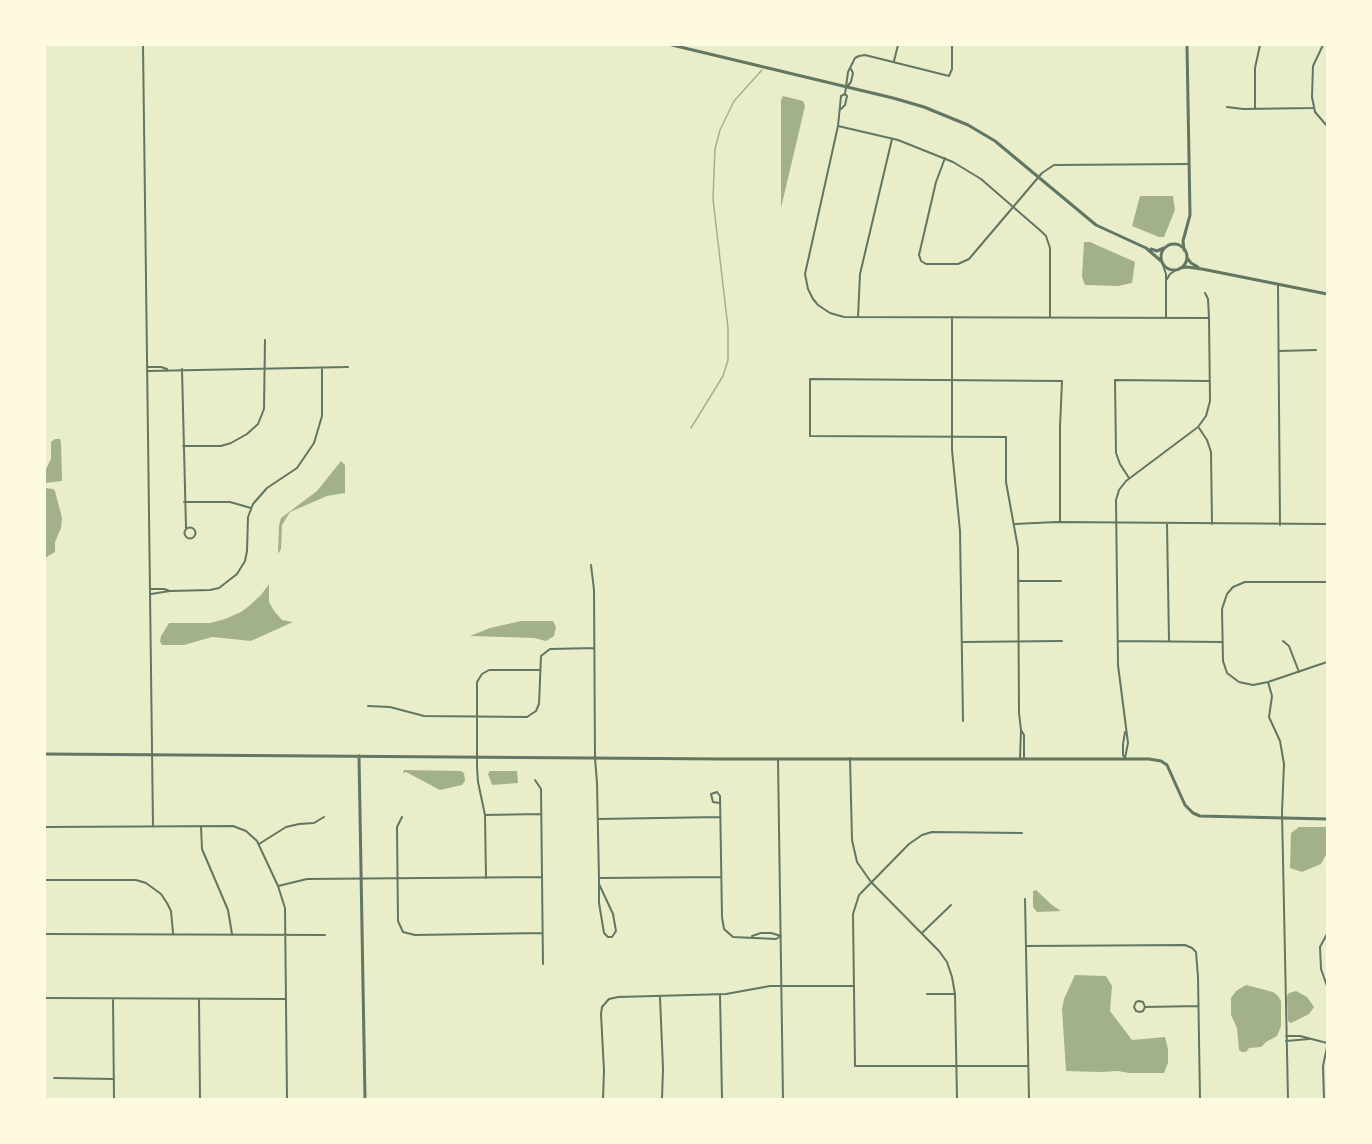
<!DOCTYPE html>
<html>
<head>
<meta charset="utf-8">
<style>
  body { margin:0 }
  #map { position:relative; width:1372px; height:1144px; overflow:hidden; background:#e9edc9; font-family:"Space Grotesk",sans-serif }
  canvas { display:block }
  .frame { position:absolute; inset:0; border:46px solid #fefae0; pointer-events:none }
</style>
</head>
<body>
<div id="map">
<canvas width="1372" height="1144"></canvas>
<div class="frame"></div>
</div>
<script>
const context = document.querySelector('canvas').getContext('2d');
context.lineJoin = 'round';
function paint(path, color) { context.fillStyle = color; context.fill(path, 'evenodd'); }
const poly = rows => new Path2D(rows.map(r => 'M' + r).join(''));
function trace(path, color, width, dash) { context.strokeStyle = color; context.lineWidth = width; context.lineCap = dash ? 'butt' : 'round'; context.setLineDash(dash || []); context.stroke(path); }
paint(poly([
  [783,96,803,101,805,106,781,208,781,100],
  [1140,196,1173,196,1175,210,1164,237,1159,237,1132,226],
  [1084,242,1090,242,1135,262,1132,283,1118,286,1085,285,1082,277],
  [55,439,60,439,61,442,62,481,45,483,45,471,51,459,51,442],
  [341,461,345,465,345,493,327,496,290,512,282,525,281,549,278,554,279,526,281,518,317,491],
  [45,488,53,489,55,491,62,518,61,528,55,542,55,552,45,558],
  [269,584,269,602,274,611,282,620,293,622,251,641,212,637,184,645,162,645,160,641,161,636,169,623,210,623,225,619,241,612,249,606,261,595],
  [521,621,553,621,556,627,554,636,546,641,534,638,470,636,490,628],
  [404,770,461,771,464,773,465,781,462,785,440,790,406,772,403,773],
  [490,771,517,771,518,783,492,785,488,774],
  [1299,827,1327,827,1327,853,1321,864,1302,872,1290,868,1291,833],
  [1036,890,1052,905,1061,911,1037,912,1033,907,1033,891],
  [1075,975,1106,976,1112,986,1110,1011,1132,1040,1165,1037,1168,1049,1168,1063,1164,1073,1129,1073,1118,1071,1100,1072,1066,1071,1062,1009,1064,999],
  [1246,985,1273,992,1278,996,1281,1001,1281,1026,1277,1036,1266,1042,1261,1047,1249,1048,1246,1052,1242,1052,1239,1050,1237,1028,1231,1015,1231,998,1236,991],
  [1296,991,1307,997,1314,1007,1309,1014,1291,1023,1288,1021,1287,996,1289,993]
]), '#a3b18a');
trace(poly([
  [691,428,723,376,728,360,728,328,713,199,715,149,720,130,734,101,762,70]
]), '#a3b18a', 1.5);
trace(poly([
  [143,45,153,826],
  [1323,45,1313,66,1312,97,1315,112,1327,126],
  [894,61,898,45],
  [846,88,851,82,853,73,851,69],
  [845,94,841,96,838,126,805,274,808,289,813,299,818,305,830,313,844,317,1209,318],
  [1227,107,1243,109,1313,108],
  [841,109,845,105,847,96,845,94,848,72,855,58,859,56,865,55,949,76,952,69,952,45],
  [1255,109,1255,68,1260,45],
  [838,126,898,140,953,162,981,179,1042,232,1046,236,1050,248,1050,316],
  [945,158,936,182,919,255,921,261,926,264,958,264,969,259,1042,173,1054,165,1188,164],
  [1163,265,1166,274,1166,318],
  [1167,279,1170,274,1176,270],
  [1278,285,1280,525],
  [858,317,860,274,892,139],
  [952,317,952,450,960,531,963,721],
  [1279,351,1316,350],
  [148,367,161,367,167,369],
  [182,369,186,528],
  [148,371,348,367],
  [1199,428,1207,440,1211,452,1212,524],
  [183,446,221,446,231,443,247,434,258,424,264,409,265,340],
  [1129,478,1120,464,1116,453,1115,380,1209,381],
  [184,502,230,502,251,508],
  [1015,524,1056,522,1327,524],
  [1167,524,1169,641],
  '184.5 533a5.5 5.5 0 1 1 11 0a5.5 5.5 0 1 1-11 0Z',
  [591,565,594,590,595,758,597,783,599,879,599,903,604,933,608,937,612,937,616,931,613,914,599,884],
  [1018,581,1061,581],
  [1327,582,1245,582,1233,587,1227,594,1222,609,1223,661,1227,673,1239,682,1253,685,1268,682,1327,662],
  [151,589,164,589,170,591,210,590,219,588,237,574,245,561,247,551,248,517,253,504,267,488,297,468,314,443,322,416,322,368],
  [151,594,170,591],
  [1118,641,1222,642],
  [1283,641,1289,646,1299,672],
  [962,642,1062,641],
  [1268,682,1272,696,1269,717,1280,741,1284,764,1282,812,1288,1099],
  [368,706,390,707,424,716,527,717,536,711,539,704,541,656,550,649,594,648],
  [1125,732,1123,744,1123,755,1125,758],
  [850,758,852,840,857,862,871,882,939,951,947,962,952,977,955,994,957,1099],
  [1020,758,1021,730],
  [1024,758,1024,735,1021,730,1019,713,1018,548,1006,482,1006,437,810,436,810,379,1062,381,1060,427,1060,522],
  [1125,758,1128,743,1118,665,1116,500,1119,490,1126,481,1198,427,1206,416,1210,401,1209,318,1208,299,1205,293],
  [778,760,783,1099],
  [535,780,541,789,543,964],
  [720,803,713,802,711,794,717,792,720,796,722,917,724,929,733,937,776,939,781,936],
  [485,815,541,814],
  [402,817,397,827,398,921,403,932,415,935,542,933],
  [598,819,720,817],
  [201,826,202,849,228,910,232,934],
  [45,827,233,826,246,831,257,841,278,886,285,908,287,1099],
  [1022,833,932,832,922,835,909,844,859,895,853,914,855,1066,1028,1066],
  [259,844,286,827,299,824,314,823,324,817],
  [486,878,485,815,478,782,477,767,477,682,482,674,489,670,539,670],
  [599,878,721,877],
  [45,880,136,880,146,883,161,894,167,903,171,911,173,933],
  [278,886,307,879,542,877],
  [1025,899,1029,1099],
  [922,933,951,905],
  [45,934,325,935],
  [1327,934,1320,947,1321,969,1327,986],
  [752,936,761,933,771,933,781,936],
  [1026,946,1185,945,1192,948,1196,952,1198,977,1200,1099],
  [720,994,722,1099],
  [927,994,955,994],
  [660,997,663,1069,662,1099],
  [45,998,285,999],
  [113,999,114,1099],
  [199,999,200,1099],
  [1145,1007,1143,1011,1140,1012,1136,1011,1134,1007,1136,1002,1139,1001,1143,1002,1145,1007,1198,1006],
  [1286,1036,1300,1036,1327,1043],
  [1286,1041,1309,1039],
  [54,1078,114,1079],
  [603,1099,604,1071,601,1014,602,1007,609,999,618,997,726,994,770,986,854,986],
  [1324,1099,1323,1066,1327,1047]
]), '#617663', 2);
trace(poly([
  [672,45,893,98,924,107,968,125,995,141,1096,225,1146,248,1161,261],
  '1161 257a13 13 0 1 1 26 0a13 13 0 1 1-26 0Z',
  [1151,249,1157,251,1164,248],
  [1184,250,1183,241,1190,215,1187,45],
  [1187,258,1191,263,1198,267],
  [1180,268,1187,267,1202,269,1327,294],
  [45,754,723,759,1149,759,1161,761,1167,765,1185,805,1193,813,1200,816,1327,819],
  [359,756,365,1099]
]), '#617663', 3);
</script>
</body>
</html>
